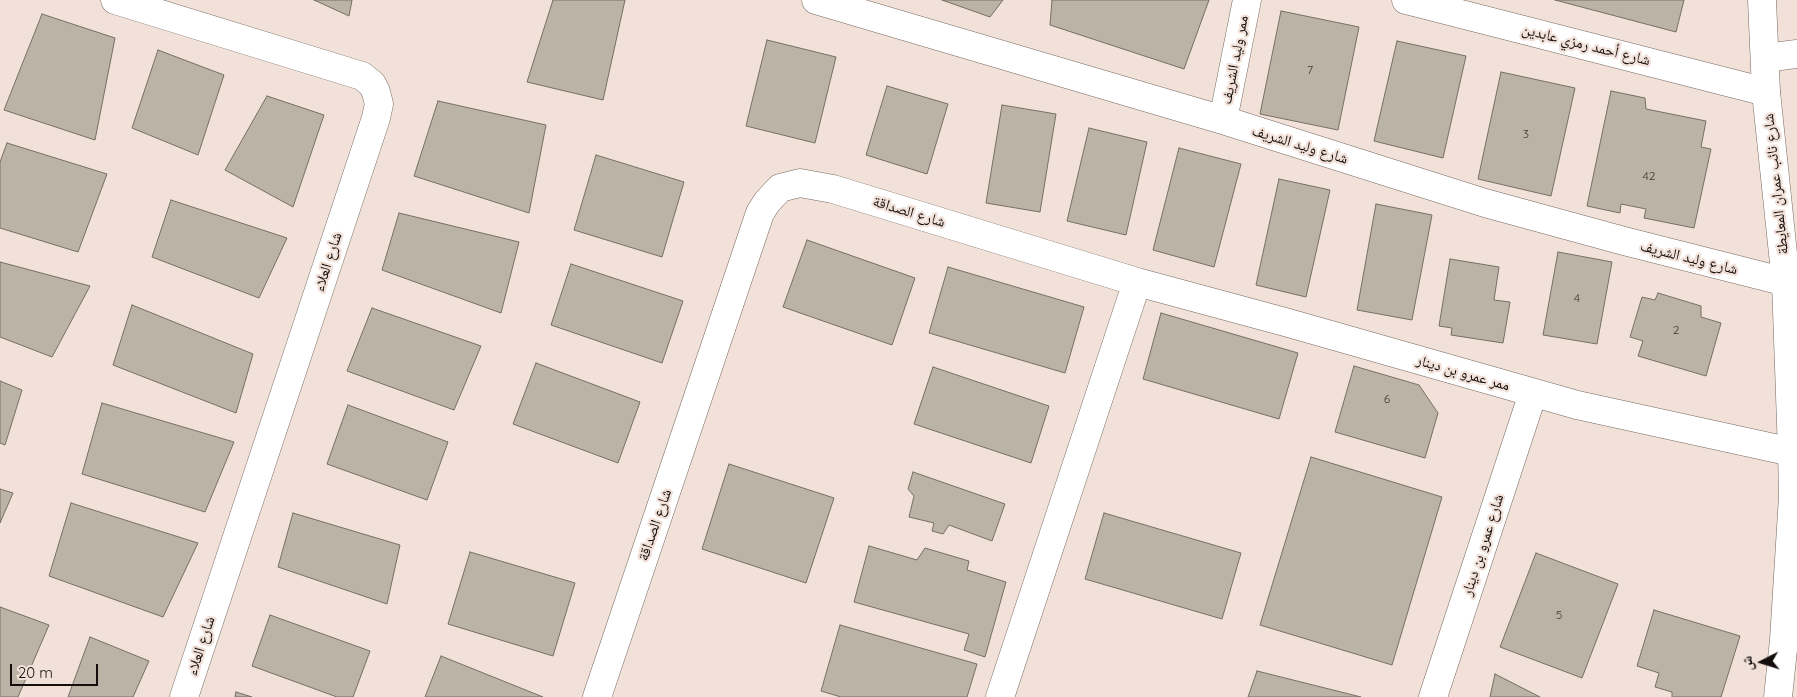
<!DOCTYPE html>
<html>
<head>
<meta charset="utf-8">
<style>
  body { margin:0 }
  #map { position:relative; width:1797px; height:697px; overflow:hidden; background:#f1e1d9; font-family:Quicksand,"Noto Naskh Arabic",sans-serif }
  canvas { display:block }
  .north { position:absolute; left:1737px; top:637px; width:50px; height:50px; -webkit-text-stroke:4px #f1e1d9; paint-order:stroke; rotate:265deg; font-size:14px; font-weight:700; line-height:20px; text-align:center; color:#140f0c }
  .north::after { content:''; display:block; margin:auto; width:18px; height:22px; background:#140f0c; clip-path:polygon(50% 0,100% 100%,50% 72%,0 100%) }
  .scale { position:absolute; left:10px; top:664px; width:88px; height:22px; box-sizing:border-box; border:2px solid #140f0c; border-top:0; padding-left:6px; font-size:15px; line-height:18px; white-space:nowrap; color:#140f0c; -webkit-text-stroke:4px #f1e1d9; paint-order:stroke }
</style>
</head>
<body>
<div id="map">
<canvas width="1797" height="697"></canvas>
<div class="north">ش</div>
<div class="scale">20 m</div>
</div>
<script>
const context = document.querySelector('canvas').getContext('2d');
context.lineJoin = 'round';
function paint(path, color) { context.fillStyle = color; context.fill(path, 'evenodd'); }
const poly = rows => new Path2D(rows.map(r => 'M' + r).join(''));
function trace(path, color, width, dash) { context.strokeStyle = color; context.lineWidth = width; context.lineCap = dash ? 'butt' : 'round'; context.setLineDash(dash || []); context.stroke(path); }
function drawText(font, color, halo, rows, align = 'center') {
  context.font = font + ' Quicksand,"Noto Naskh Arabic",sans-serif'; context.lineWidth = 4.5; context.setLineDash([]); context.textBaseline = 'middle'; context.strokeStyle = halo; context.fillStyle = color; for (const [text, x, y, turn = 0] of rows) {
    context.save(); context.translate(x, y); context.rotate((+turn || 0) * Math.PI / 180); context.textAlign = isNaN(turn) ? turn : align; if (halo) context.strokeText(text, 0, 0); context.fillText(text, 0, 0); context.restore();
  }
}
const building = poly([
  [314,0,352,0,349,16,314,0],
  [553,0,625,0,603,100,527,82,553,0],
  [942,0,1003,0,990,17,942,0],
  [1052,0,1209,0,1184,69,1050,25,1052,0],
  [1555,0,1684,0,1676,32,1555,0],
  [1281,11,1359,27,1338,130,1260,114,1281,11],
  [42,14,115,38,95,140,4,110,42,14],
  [767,40,836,57,815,143,746,126,767,40],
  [1397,41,1466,56,1443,158,1374,141,1397,41],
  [158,50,224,75,198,155,132,128,158,50],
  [1501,72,1575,88,1551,196,1478,179,1501,72],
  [887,86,948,104,927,174,866,155,887,86],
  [1611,91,1645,98,1646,109,1706,121,1701,147,1711,149,1694,228,1644,218,1646,209,1621,204,1620,213,1587,206,1611,91],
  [267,96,324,115,293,207,225,170,267,96],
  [438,101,546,125,529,213,414,176,438,101],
  [1002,105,1056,114,1040,212,986,203,1002,105],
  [1089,128,1147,142,1126,235,1067,221,1089,128],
  [7,143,107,174,78,252,0,228,0,162,7,143],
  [1179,148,1241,164,1214,267,1153,250,1179,148],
  [596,155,684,182,662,257,574,230,596,155],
  [1279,179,1330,190,1306,297,1256,285,1279,179],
  [171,200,287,238,259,298,152,257,171,200],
  [1376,204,1432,215,1412,320,1357,310,1376,204],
  [399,213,519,242,501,313,382,270,399,213],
  [807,240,915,278,892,345,783,307,807,240],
  [1558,252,1612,262,1597,344,1543,335,1558,252],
  [1450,259,1499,267,1494,300,1510,302,1503,343,1451,335,1452,328,1439,326,1450,259],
  [0,262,90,286,52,357,0,337,0,262],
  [571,264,683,301,662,363,551,325,571,264],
  [948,267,1084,307,1065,373,929,333,948,267],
  [1658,293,1701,306,1701,317,1721,323,1706,376,1638,356,1643,341,1630,337,1642,297,1655,300,1658,293],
  [132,305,253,354,236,413,113,365,132,305],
  [372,308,481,346,454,410,347,371,372,308],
  [1161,313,1298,353,1279,419,1143,379,1161,313],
  [536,363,640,402,618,463,513,424,536,363],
  [1354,366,1419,385,1438,413,1425,458,1335,432,1354,366],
  [933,367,1049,406,1031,463,914,424,933,367],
  [0,381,22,390,5,445,0,443,0,381],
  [102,403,234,442,205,512,82,474,102,403],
  [348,405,448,442,427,500,327,464,348,405],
  [1311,457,1442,497,1392,665,1260,625,1311,457],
  [729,464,834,498,806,583,702,549,729,464],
  [913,472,1005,504,992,541,949,525,943,534,932,531,934,523,909,517,914,496,908,489,913,472],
  [0,489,13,493,0,523,0,489],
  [71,503,198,543,163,617,49,576,71,503],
  [293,513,400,545,387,604,278,567,293,513],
  [1104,513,1241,553,1222,619,1085,579,1104,513],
  [869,546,917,560,925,548,969,561,967,570,1006,582,985,657,964,650,969,634,854,602,869,546],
  [470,552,575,583,553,656,448,624,470,552],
  [1536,553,1618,584,1582,678,1500,647,1536,553],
  [0,607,49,625,18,697,0,697,0,607],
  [1654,610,1740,636,1721,697,1672,697,1672,692,1655,687,1659,673,1637,666,1654,610],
  [270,615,370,651,353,697,337,697,252,666,270,615],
  [840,625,977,664,967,697,841,697,821,691,840,625],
  [90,637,149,661,133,697,68,697,90,637],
  [441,656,543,697,425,697,441,656],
  [1257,671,1361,697,1248,697,1257,671],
  [1495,674,1540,697,1490,697,1495,674],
  [236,692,252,697,235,697,236,692]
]);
paint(building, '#bbb4a6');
trace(building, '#766f62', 1);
const minor = poly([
  [115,0,362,76,372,84,376,92,379,104,376,118,184,697],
  [816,0,1223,120,1485,203,1624,241,1786,282],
  [1406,0,1766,92],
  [1765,58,1797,54],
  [1223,120,1247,0],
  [1137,282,1285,322,1577,405,1792,452],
  [597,697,760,213,767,202,780,188,800,183,833,189,1137,282,1000,697],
  [1433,697,1533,393]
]);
const tertiary = poly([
  [1762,0,1766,92,1786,282,1792,452,1793,496,1784,640,1778,697]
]);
trace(minor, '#776961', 29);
trace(tertiary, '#776961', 29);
trace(minor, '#fff', 28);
trace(tertiary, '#fff', 28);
drawText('12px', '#3e3832', null, [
  ["7",1310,70],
  ["3",1526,134],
  ["42",1649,176],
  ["4",1577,298],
  ["2",1676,330],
  ["6",1387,399],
  ["5",1559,615]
]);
drawText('15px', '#140f0c', '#f1e1d9', [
  ["شارع أحمد رمزي عابدين",1586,45,14],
  ["ممر وليد الشريف",1235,60,-79],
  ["شارع وليد الشريف",1300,145,17],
  ["شارع نائب عمران المعايطة",1776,184,-96],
  ["شارع الصداقة",909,212,17],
  ["شارع وليد الشريف",1689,258,14],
  ["شارع العلاء",328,262,-72],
  ["ممر عمرو بن دينار",1463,373,16],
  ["شارع الصداقة",655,525,-71],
  ["شارع عمرو بن دينار",1483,545,-72],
  ["شارع العلاء",201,646,-72]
]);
</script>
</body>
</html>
